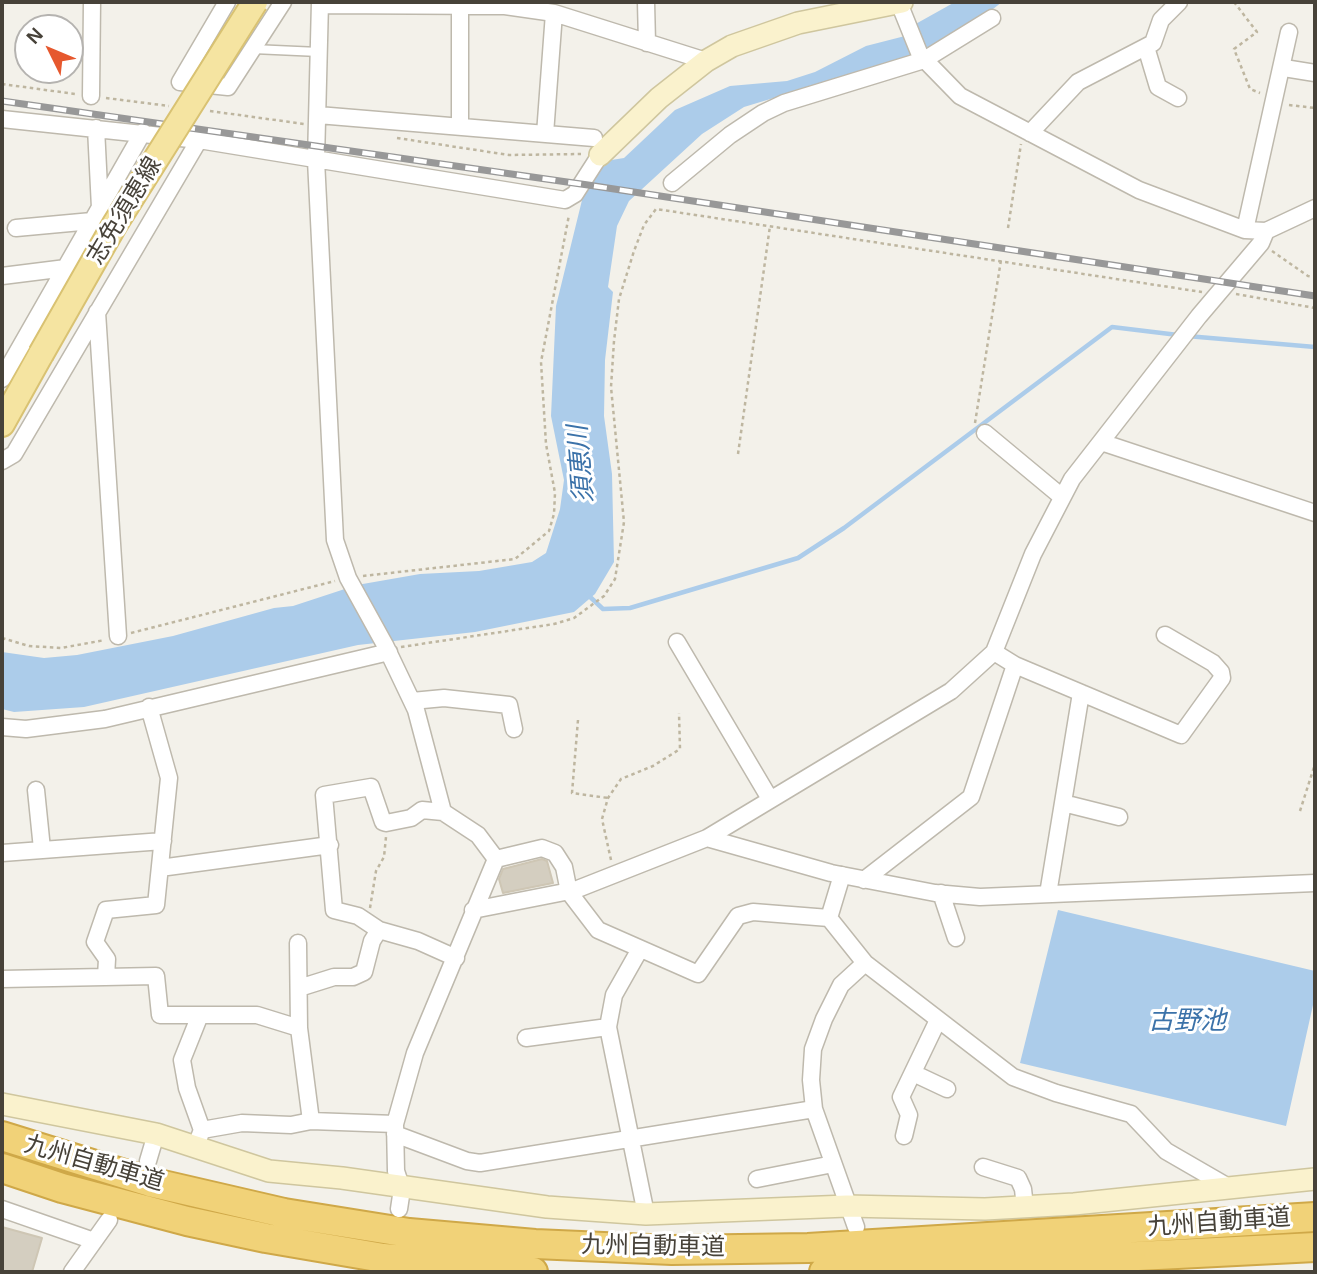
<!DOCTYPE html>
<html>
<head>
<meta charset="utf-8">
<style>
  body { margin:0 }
  #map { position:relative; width:1317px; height:1274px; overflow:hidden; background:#f3f1ea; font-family:Helvetica,sans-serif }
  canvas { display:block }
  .frame { position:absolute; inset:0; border:4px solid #474239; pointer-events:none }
  .north { position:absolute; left:14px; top:14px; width:70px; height:70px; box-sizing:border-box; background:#fff; border:2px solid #b5b3b0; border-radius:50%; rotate:313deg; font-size:19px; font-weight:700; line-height:28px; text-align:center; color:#474239 }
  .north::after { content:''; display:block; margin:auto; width:24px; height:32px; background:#e6582e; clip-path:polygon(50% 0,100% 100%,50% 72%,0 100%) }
</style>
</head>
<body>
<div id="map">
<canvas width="1317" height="1274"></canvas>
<div class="frame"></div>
<div class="north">N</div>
</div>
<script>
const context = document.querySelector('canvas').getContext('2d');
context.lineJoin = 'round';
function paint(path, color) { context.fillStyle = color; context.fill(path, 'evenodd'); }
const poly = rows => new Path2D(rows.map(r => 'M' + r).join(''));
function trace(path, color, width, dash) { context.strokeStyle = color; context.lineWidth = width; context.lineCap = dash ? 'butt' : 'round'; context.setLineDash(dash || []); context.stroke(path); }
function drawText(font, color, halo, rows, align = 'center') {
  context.font = font + ' Helvetica,"Noto Sans JP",sans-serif'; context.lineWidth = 6; context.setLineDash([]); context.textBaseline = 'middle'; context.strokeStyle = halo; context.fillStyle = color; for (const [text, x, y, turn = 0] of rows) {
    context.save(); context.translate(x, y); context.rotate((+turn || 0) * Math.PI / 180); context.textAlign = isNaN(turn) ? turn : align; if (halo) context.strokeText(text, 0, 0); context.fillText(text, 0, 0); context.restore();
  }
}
paint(poly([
  [955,2,1002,2,961,34,912,56,744,107,702,134,629,201,617,226,608,287,613,292,605,360,604,416,612,474,614,562,595,594,574,612,475,632,358,645,84,707,14,712,2,709,2,652,44,658,77,655,173,636,274,608,293,606,357,585,420,574,479,571,532,562,546,553,560,509,564,480,551,416,556,306,584,192,605,161,624,158,675,110,730,86,787,81,815,72,866,46,905,36,912,26],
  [1058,910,1315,971,1315,996,1286,1126,1020,1063]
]), '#acccea');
trace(poly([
  [1187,336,1315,347],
  [588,595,603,609,630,608,798,558,844,528,1112,327,1178,335]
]), '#acccea', 4.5);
const building = poly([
  [542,859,547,861,553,883,503,893,499,879,503,869,542,859],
  [2,1227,42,1238,32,1272,2,1272,2,1227]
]);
paint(building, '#d4cec0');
trace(building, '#cec6b4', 2);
const lane = poly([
  [253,49,319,52]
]);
const street = poly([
  [227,2,180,82,228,87,283,2],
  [320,2,316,160,335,540,348,578,385,645,416,710,443,812,478,835,496,859,415,1053,395,1124,396,1171,402,1189,399,1209],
  [646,2,647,43],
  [899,3,920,55,960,96,1139,190,1245,230,1266,231,1315,208],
  [320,5,505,6,554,13,706,61],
  [1146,47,1158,87,1178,98],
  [1284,68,1315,73],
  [91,96,92,2],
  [318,115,594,138],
  [2,119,199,140,565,200,575,194,600,155],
  [460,127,460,2],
  [96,128,100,208],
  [1030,133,1078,82,1153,43,1161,20,1179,2],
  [545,134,554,13],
  [672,183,730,135,763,113,784,103,924,60,992,18],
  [16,228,92,221],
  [1245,230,1289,32],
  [2,276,66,268],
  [97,312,118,636],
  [2,379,143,132],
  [985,433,1062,497],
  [1101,442,1315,513],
  [2,461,14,454,199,140],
  [677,642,770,799],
  [1015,665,1181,735,1222,678,1221,672,1213,663,1165,635],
  [412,701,444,698,509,705,514,729],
  [2,727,26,729,105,719,389,652],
  [36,790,42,849],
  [1063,803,1119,817],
  [443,812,422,810,411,818,386,823,383,822,371,787,324,795,334,910,358,916,379,930,418,941,456,958],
  [707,838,831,873,935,893,980,897,1315,883],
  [2,853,163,841],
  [496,859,542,848,555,853,564,867,569,892,598,930,698,974,738,916,753,912,829,918],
  [160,868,330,845],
  [842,875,829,918,865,963,1013,1077,1056,1093,1131,1114,1166,1151,1230,1188],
  [864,880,971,797,1015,665,994,652],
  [941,893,956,938],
  [1048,894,1081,693],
  [473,910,575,890,707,838,951,691,994,652,1033,554,1072,479,1199,316,1261,243,1266,231],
  [298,943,299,1028,311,1121,395,1124],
  [640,949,614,995,608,1027,646,1214],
  [106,977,107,959,95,942,106,910,156,905,169,778,149,707],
  [2,979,156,976,160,1015,257,1015,299,1028],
  [299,988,334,977,353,977,364,972,372,941,379,930],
  [200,1015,182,1060,187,1088,202,1130],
  [526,1038,608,1027],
  [913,1073,947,1089],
  [395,1134,467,1161,480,1163,814,1109],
  [904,1136,909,1115,901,1097,938,1020],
  [195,1148,202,1130,242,1123,291,1125,311,1121],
  [148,1161,156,1134],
  [983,1167,1018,1178,1023,1189,1025,1207],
  [757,1179,833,1164],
  [2,1209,94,1241],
  [856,1227,814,1109,811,1080,813,1049,824,1019,841,985,865,963],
  [72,1272,109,1220]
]);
const secondary = poly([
  [600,155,659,98,706,61,732,46,798,23,902,2],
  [2,1104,156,1134,269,1171,342,1178,547,1207,646,1214,847,1206,985,1209,1074,1204,1315,1179]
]);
const primary = poly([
  [2,424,41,354]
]);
const highway = poly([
  [2,1136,150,1182,284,1213,409,1233,535,1244,672,1250,808,1248,1315,1217],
  [2,1168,62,1188,187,1221,266,1238,383,1258,533,1272],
  [824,1272,1315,1247]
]);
trace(lane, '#beb9ad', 11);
trace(street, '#beb9ad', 19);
trace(secondary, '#cfc69e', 24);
trace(primary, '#d9c272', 28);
trace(highway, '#cfa848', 32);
trace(poly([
  [1234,2,1257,32,1234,49,1250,89,1260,93],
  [2,84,75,94],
  [106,98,169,106],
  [1289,105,1315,108],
  [210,111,304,124],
  [397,138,509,155,581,154],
  [1008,228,1021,144],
  [1272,251,1308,276,1315,277],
  [1236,294,1315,308],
  [975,423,1001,260],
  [738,454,770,226],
  [363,576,515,559,549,531,554,514,555,493,546,444,541,362,569,215],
  [131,633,335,581],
  [2,638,29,646,61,648,105,640],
  [401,647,554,624,574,618,604,596,615,579,624,522,611,387,614,341,619,299,634,251,644,225,656,209,1202,292],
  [578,720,572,793,608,798],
  [1300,811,1315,764],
  [611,860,602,819,608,798,621,779,653,766,680,749,679,713],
  [370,908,376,871,384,857,386,837]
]), '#beb6a0', 2.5, [3.5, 3.5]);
trace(lane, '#fff', 8);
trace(street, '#fff', 16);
trace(secondary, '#faf2cd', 21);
trace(primary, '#f5e4a1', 24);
trace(highway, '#f1d278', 28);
const rail = poly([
  [2,101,588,185,1315,296]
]);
trace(rail, '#989898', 7);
trace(rail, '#fff', 4.5, [13]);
const primaryBridge = poly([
  [41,354,115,224,255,2]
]);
trace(primaryBridge, '#d9c272', 28, []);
trace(primaryBridge, '#f5e4a1', 24);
drawText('24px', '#474239', '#fff', [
  ["志免須恵線",125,211,-59],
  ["九州自動車道",94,1164,16],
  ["九州自動車道",1219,1223,-4],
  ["九州自動車道",653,1247,1]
]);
drawText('italic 26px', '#3b72a9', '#fff', [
  ["須恵川",582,464,-95],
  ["古野池",1187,1022]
]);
</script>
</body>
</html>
